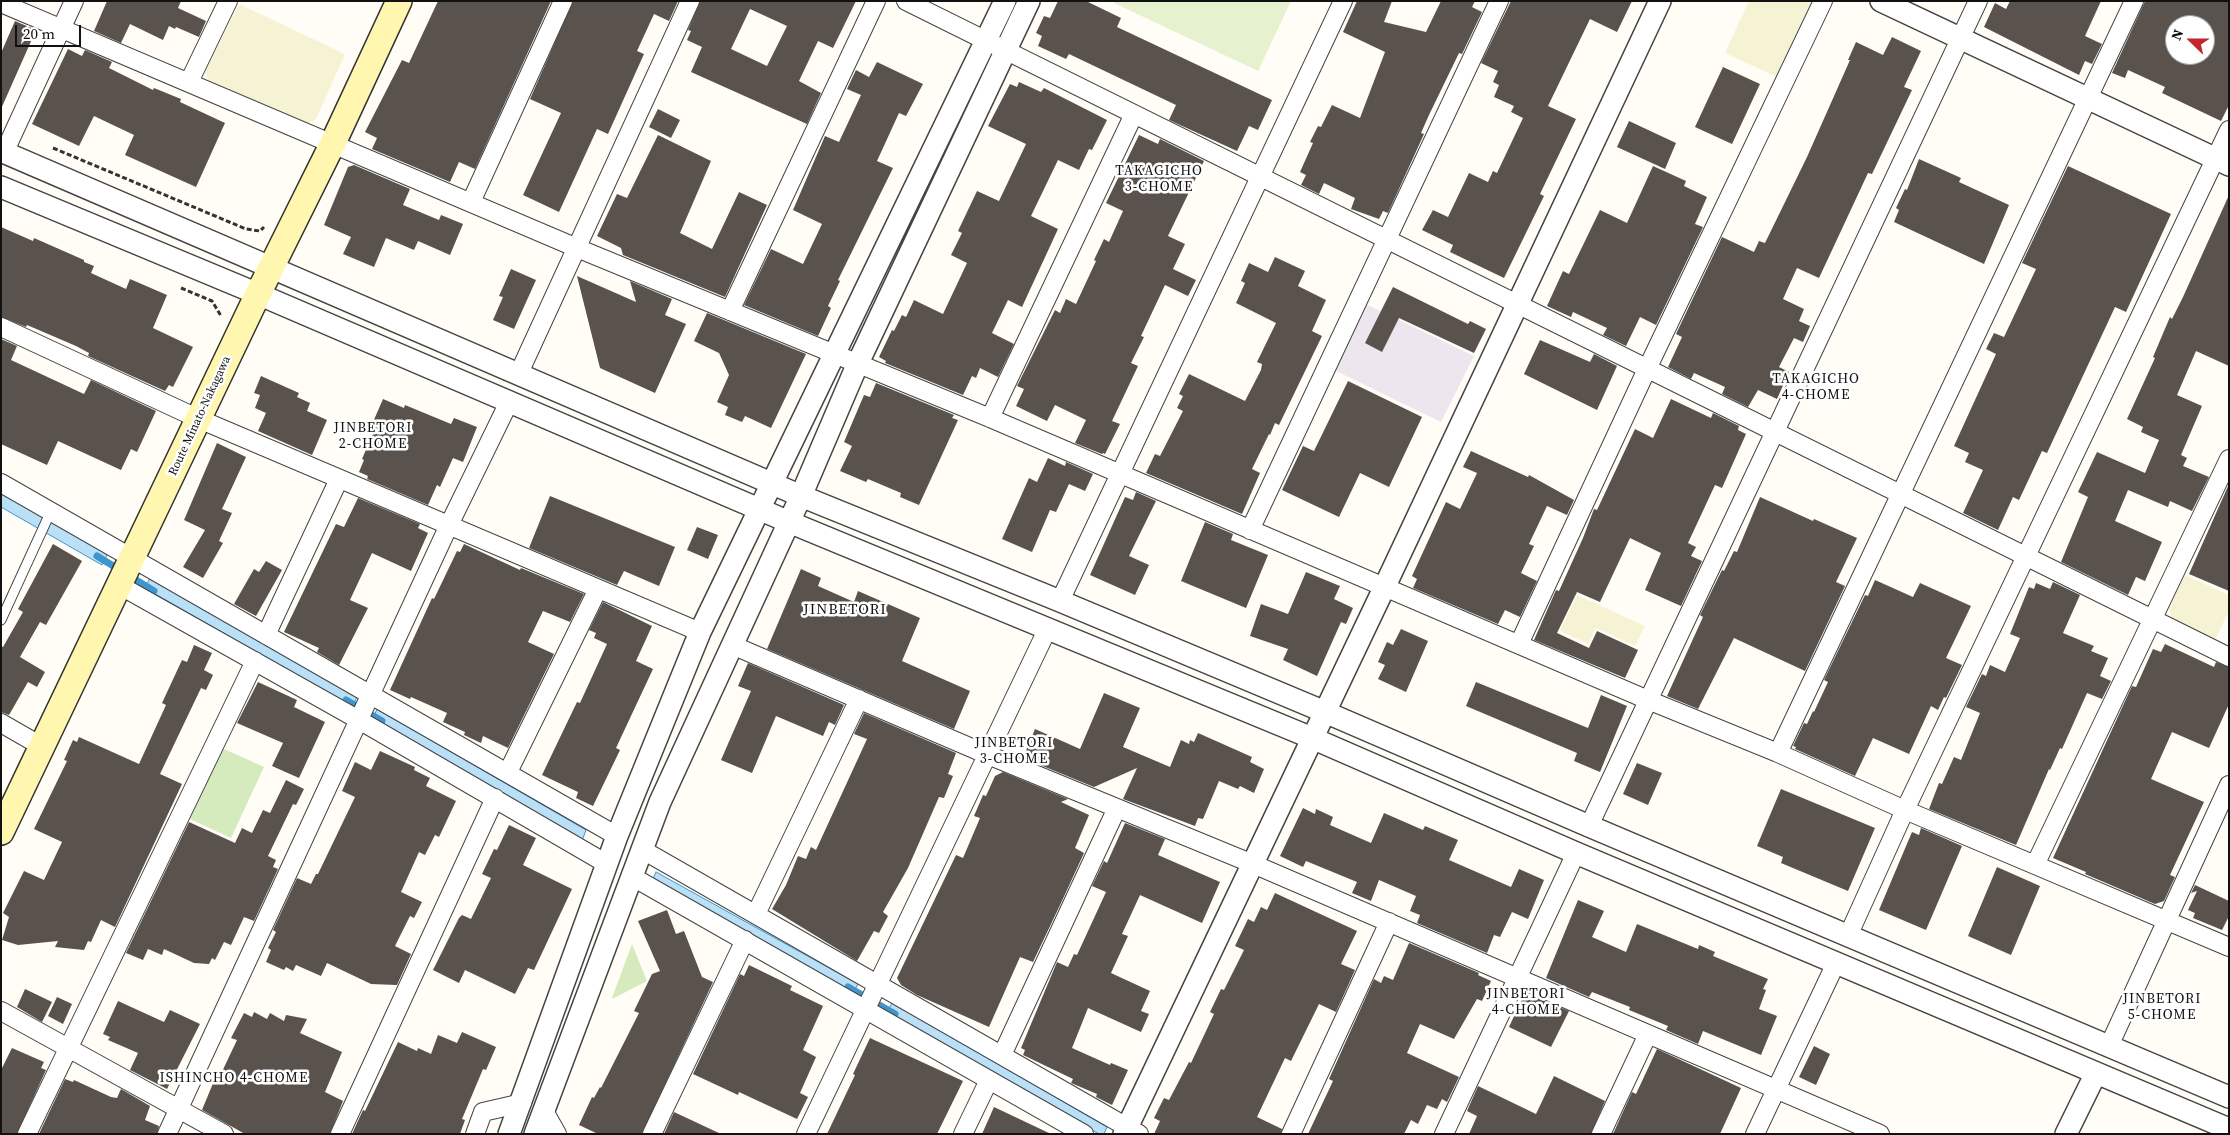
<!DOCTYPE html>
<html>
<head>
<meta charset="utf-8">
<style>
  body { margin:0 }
  #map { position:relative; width:2230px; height:1135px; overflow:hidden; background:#fffdf5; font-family:"Source Serif 4",serif }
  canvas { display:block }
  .frame { position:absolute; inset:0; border:2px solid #111; pointer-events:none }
  .north { position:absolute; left:2165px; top:15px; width:50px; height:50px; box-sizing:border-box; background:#fff; border:1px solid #a0a0a0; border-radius:50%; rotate:292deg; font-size:14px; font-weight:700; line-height:20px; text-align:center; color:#111 }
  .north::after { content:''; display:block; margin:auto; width:18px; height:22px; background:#c4262e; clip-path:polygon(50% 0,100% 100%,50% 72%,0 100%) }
  .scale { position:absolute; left:15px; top:25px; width:66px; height:22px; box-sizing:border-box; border:2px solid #111; border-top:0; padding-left:6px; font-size:15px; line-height:18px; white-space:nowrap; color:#111; -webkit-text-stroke:4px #fff; paint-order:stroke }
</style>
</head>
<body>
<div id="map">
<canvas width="2230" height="1135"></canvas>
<div class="frame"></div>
<div class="north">N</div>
<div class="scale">20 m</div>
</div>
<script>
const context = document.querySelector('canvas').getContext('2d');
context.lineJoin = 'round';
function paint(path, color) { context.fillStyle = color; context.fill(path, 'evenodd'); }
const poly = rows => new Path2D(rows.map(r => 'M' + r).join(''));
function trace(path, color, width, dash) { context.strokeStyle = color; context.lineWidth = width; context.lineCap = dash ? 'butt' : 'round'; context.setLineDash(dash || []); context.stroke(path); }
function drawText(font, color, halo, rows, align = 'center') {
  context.font = font + ' "Source Serif 4",serif'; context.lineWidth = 5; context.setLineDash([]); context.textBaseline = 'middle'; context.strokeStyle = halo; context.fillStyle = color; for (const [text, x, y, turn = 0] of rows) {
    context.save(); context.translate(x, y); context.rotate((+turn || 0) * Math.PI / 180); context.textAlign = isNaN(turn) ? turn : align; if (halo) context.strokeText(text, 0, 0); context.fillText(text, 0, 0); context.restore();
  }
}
paint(poly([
  [1366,304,1474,356,1441,422,1334,370]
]), '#eee6ef');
paint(poly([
  [1749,1,1815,1,1779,78,1725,53],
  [239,4,345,54,316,119,306,124,209,82,205,72],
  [2185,575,2229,595,2229,611,2215,640,2172,619,2169,608],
  [1577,595,1645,626,1635,646,1596,628,1588,644,1560,631]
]), '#f6f3d4');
paint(poly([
  [222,748,264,767,231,838,190,819],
  [632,944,647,981,612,999,612,998]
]), '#d5ebbd');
paint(poly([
  [1115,1,1291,1,1258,71,1114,3]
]), '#e6f2cf');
const water = poly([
  [1,493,108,553,102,565,1,507,1,493],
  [150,578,357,697,352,707,145,588,150,578],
  [377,709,586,830,582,841,373,719,377,709],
  [656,872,858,984,853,993,652,881,656,872],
  [892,1003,1107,1127,1104,1134,1099,1134,887,1012,892,1003]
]);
paint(water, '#b9e0f7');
trace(water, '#3f96cf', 1);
trace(poly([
  [97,556,154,591],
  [346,700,382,721],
  [848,987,895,1014]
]), '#3f96cf', 7);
paint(poly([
  [107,1,181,1,178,8,206,21,199,37,176,27,175,29,169,26,163,40,130,24,121,43,94,31],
  [438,1,551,1,475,169,459,162,450,182,372,149,377,138,365,132,402,60,409,63],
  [573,1,678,1,669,21,654,14,637,51,644,54,608,134,597,129,559,212,523,195,561,113,530,99],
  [700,1,856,1,833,48,818,41,799,81,821,93,807,124,691,72,702,47,687,40,691,31,688,30],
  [750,9,787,26,767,66,731,49],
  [1058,1,1086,1,1121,18,1117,27,1272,100,1258,130,1249,126,1237,151,1169,120,1176,105,1069,54,1066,59,1038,46,1042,36,1036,33,1044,16,1050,18],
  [1357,1,1392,1,1384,22,1426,32,1441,1,1475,1,1472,7,1482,12,1462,54,1459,53,1429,115,1421,133,1424,134,1388,213,1383,211,1379,219,1351,209,1355,198,1324,183,1319,194,1301,185,1306,175,1300,172,1313,143,1310,142,1318,126,1321,127,1332,105,1360,118,1385,52,1343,32],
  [1511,1,1632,1,1617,32,1590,19,1548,106,1576,119,1540,194,1544,196,1504,278,1450,252,1453,245,1422,230,1433,210,1448,217,1469,173,1488,182,1493,171,1497,173,1523,118,1511,112,1514,106,1494,97,1499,85,1493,82,1498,71,1481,63],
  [2010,1,2101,1,2085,36,2102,44,2092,64,2085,61,2079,75,1984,27,1995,3,2006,9],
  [2145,1,2229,1,2229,105,2221,121,2162,93,2165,87,2128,70,2125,78,2112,73],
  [2175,25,2205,25,2205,55,2175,55],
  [15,21,36,30,1,109,1,53],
  [1892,37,1921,51,1904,87,1912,90,1872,174,1868,173,1819,278,1797,268,1783,299,1804,309,1799,321,1810,326,1803,342,1794,338,1779,367,1789,372,1777,399,1758,390,1748,407,1722,394,1725,387,1694,373,1691,379,1668,367,1682,337,1676,334,1722,237,1754,252,1759,241,1765,243,1807,157,1850,60,1848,60,1856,42,1883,55],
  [68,49,82,56,85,50,112,62,109,68,153,90,154,88,181,99,180,102,225,123,196,187,125,155,134,135,94,116,79,146,32,124],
  [877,62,923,84,906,116,899,113,877,161,893,168,838,280,840,281,828,306,831,308,818,336,744,305,771,249,803,264,822,224,793,210,825,136,839,142,861,95,847,89,856,70,869,77],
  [1723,67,1760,84,1732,144,1695,127],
  [1019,82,1041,92,1044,88,1107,120,1092,150,1089,149,1079,170,1058,160,1031,216,1058,229,1022,307,1008,300,992,333,1014,344,998,377,980,368,976,378,972,376,963,395,885,363,886,361,879,357,892,330,894,331,902,315,906,317,914,300,943,314,967,263,951,255,962,233,958,231,977,191,999,201,1026,144,988,126,1010,84,1017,87],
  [658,109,680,120,671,138,649,127],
  [1629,121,1676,143,1665,169,1617,147],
  [658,135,711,161,680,233,712,249,739,192,767,205,725,297,623,255,621,248,597,236,617,194,627,198],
  [1139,135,1158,144,1160,139,1204,161,1168,236,1185,244,1173,269,1196,280,1188,296,1165,285,1141,336,1144,337,1131,363,1138,366,1112,421,1120,424,1105,454,1103,453,1102,454,1075,443,1086,420,1055,405,1047,421,1016,406,1024,389,1017,386,1055,310,1060,313,1066,299,1076,304,1096,261,1094,260,1104,239,1109,242,1123,211,1106,203],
  [1919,159,1961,178,1959,182,2009,205,1984,264,1894,222,1899,210,1896,208,1905,189,1907,190],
  [354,165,410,189,403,205,439,220,441,215,463,224,450,255,418,241,414,250,386,238,374,267,343,254,351,237,324,225,348,167],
  [1653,166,1686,181,1684,186,1707,197,1695,224,1703,227,1656,325,1640,317,1626,346,1603,335,1607,328,1573,312,1571,317,1547,306,1563,271,1569,274,1600,210,1627,223],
  [2068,166,2171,214,2126,312,2115,307,2047,453,2042,451,2019,500,2013,497,1998,530,1963,513,1983,470,1965,462,1969,453,1954,446,1996,354,1986,349,1994,333,2004,337,2036,269,2022,263],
  [2229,195,2229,366,2196,351,2177,395,2202,406,2181,455,2187,458,2183,466,2209,477,2192,511,2170,501,2168,507,2128,490,2115,521,2162,542,2145,581,2136,577,2128,595,2061,562,2088,497,2078,492,2097,452,2145,473,2159,440,2141,432,2143,427,2127,419,2155,358,2153,357,2170,317,2172,319,2183,297],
  [1,227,33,241,34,238,84,260,84,262,94,266,91,273,126,289,130,279,167,295,153,328,193,347,173,387,169,385,165,391,88,356,89,353,76,346,27,325,26,327,1,317],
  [1275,257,1305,271,1298,286,1326,300,1312,331,1322,336,1279,425,1275,423,1270,435,1269,434,1252,469,1260,473,1242,514,1146,473,1155,454,1160,456,1183,411,1177,408,1183,396,1179,394,1189,374,1245,401,1261,370,1262,364,1257,362,1276,323,1236,303,1245,283,1241,281,1249,263,1268,272],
  [511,269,536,280,514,329,493,320,503,297,499,296],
  [577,276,636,302,630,281,672,299,665,315,686,324,655,393,600,368],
  [1393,287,1468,324,1470,321,1486,329,1474,353,1399,318,1382,352,1365,343],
  [707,313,806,354,771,428,745,416,742,422,725,415,728,407,717,402,729,375,719,353,694,341],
  [1,339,17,346,11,360,84,394,91,380,156,411,137,452,131,449,121,470,58,441,47,465,1,444],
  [1540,340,1590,362,1594,354,1617,366,1597,410,1524,374],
  [261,376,299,393,297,397,310,403,307,411,327,420,312,455,258,431,266,413,255,408,260,395,254,393],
  [1348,381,1422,417,1389,487,1360,473,1339,517,1282,490,1303,446,1314,451],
  [876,383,954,415,952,418,958,420,919,505,900,497,901,493,868,479,866,482,840,471,852,446,844,442,864,395,870,397],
  [383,399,404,408,405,405,451,424,454,418,477,427,463,462,453,458,440,487,437,485,428,505,367,479,368,476,359,472,364,460,362,459,374,431,370,429],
  [1671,399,1711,418,1713,413,1739,426,1738,430,1746,434,1722,488,1715,485,1688,543,1696,547,1691,556,1702,561,1681,606,1645,590,1661,553,1630,538,1600,602,1577,592,1557,633,1589,648,1597,631,1638,650,1625,678,1534,640,1556,590,1559,591,1583,538,1594,509,1597,510,1635,429,1653,438],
  [217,443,246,457,222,509,232,513,219,541,223,543,203,578,183,567,205,530,184,520],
  [1471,451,1528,477,1529,475,1574,500,1567,515,1547,506,1529,544,1534,546,1521,573,1537,581,1520,617,1505,610,1498,624,1413,588,1417,579,1412,576,1446,502,1460,509,1477,473,1463,467],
  [1048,458,1065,466,1066,462,1093,474,1085,491,1069,484,1056,512,1050,510,1032,552,1002,539,1029,478,1037,482],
  [2229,484,2229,591,2189,574],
  [1136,492,1156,501,1129,556,1149,565,1135,595,1090,575,1125,497,1133,500],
  [550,496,675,547,659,586,624,571,617,585,529,548],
  [1760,497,1813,521,1814,519,1857,538,1836,582,1845,586,1805,671,1734,638,1698,709,1667,696,1703,617,1700,615,1722,570,1724,571,1734,551,1737,552],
  [358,498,420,524,418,528,428,533,411,571,372,553,350,600,368,608,339,665,317,652,319,648,284,632,336,524,344,527],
  [1205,522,1233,534,1231,540,1268,555,1246,608,1181,581],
  [697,527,718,535,708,559,687,550],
  [53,544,82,561,46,625,40,622,20,657,45,672,37,687,28,682,9,715,1,712,1,646,3,647,23,612,18,609],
  [464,544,520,570,521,568,584,594,570,622,543,611,528,642,554,654,508,748,483,736,481,743,464,735,465,732,443,722,447,713,411,697,410,699,390,690,432,598,434,599,457,551,460,552],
  [266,561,282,570,256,616,234,604,254,569,259,572],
  [801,569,821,578,818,586,854,602,858,591,920,618,902,661,970,691,954,729,767,649],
  [1306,572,1340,586,1334,599,1353,608,1346,624,1341,622,1317,676,1283,660,1288,649,1250,636,1261,604,1288,614],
  [1875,580,1913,597,1920,583,1971,606,1946,658,1962,665,1946,698,1944,697,1938,710,1931,706,1909,754,1873,738,1855,776,1795,749,1796,747,1793,746,1804,723,1807,724,1813,711,1814,712,1828,682,1824,680,1865,595,1868,596],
  [2053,582,2080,595,2063,633,2094,646,2091,651,2108,658,2100,676,2111,681,2102,699,2087,693,2062,749,2060,748,2050,770,2049,769,2016,845,1929,809,1939,783,1942,784,1954,757,1961,760,1980,713,1966,707,1982,674,1986,676,1990,665,2005,672,2020,638,2010,634,2029,587,2034,589,2036,583,2050,589],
  [603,602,652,626,636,661,653,669,616,748,620,750,593,806,576,798,578,792,542,775,577,702,580,703,607,644,594,638,596,633,589,630],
  [1401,629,1428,641,1406,692,1378,679,1385,665,1378,662,1387,642,1393,645],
  [2165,644,2214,667,2216,662,2229,667,2229,704,2209,748,2172,732,2151,779,2204,802,2170,875,2175,877,2164,901,2155,904,2085,874,2086,872,2053,858,2132,686,2136,687,2153,649,2161,652],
  [194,645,212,653,204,670,213,675,206,690,201,688,160,774,182,784,115,927,101,920,91,942,88,941,84,950,55,947,58,941,18,945,2,940,9,917,3,913,24,871,44,880,62,842,34,829,67,761,64,760,73,740,77,742,79,737,139,764,166,705,162,703,182,660,187,662],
  [748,663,844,705,835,725,829,722,823,736,776,716,752,773,721,760,751,691,738,686],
  [258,682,297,700,294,707,325,722,299,778,272,766,283,743,237,723],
  [1476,682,1588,728,1601,695,1627,706,1600,772,1574,761,1577,753,1466,706],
  [1104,693,1140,708,1123,747,1170,767,1181,740,1189,744,1190,740,1194,742,1198,733,1252,757,1250,762,1264,769,1254,793,1240,786,1238,789,1219,781,1203,819,1198,818,1195,826,1123,799,1137,768,1094,787,1023,758,1035,729,1080,749],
  [864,713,956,753,948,774,953,776,944,798,939,797,908,868,883,912,888,916,879,933,874,931,857,961,772,909,786,885,798,856,806,859,811,847,816,850,867,739,854,734],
  [380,751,415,767,414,770,430,778,426,786,456,801,439,837,435,835,425,855,419,852,401,892,422,902,414,918,410,916,395,946,411,954,397,985,371,984,327,963,321,976,296,965,293,971,286,967,284,970,266,962,271,950,268,948,276,932,273,930,297,878,311,884,316,874,318,874,355,797,342,791,355,762,371,770],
  [1637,763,1662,773,1648,805,1623,794],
  [1003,772,1068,799,1061,802,1089,815,1075,848,1084,853,1061,903,1033,962,1020,957,989,1027,917,995,901,985,897,978,956,855,963,858,980,818,974,816,983,795,986,796,995,776],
  [286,780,304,789,296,805,293,804,268,856,276,860,273,867,278,869,254,921,244,917,231,945,224,942,215,960,212,958,209,964,194,963,164,949,162,955,148,949,143,960,126,953,189,822,235,843,242,828,252,833,263,810,270,813],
  [1781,789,1875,828,1848,891,1781,863,1783,857,1757,846],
  [1303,808,1315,814,1316,809,1333,817,1330,825,1371,843,1384,813,1423,830,1425,826,1458,840,1449,860,1511,887,1519,869,1544,880,1528,919,1512,912,1500,937,1494,935,1487,953,1417,923,1420,915,1410,911,1416,896,1379,880,1371,901,1352,893,1357,882,1306,861,1303,867,1280,856],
  [1125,823,1165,839,1158,855,1220,882,1202,923,1140,895,1122,934,1128,936,1111,973,1150,991,1141,1011,1149,1014,1141,1032,1088,1008,1072,1048,1110,1065,1111,1063,1128,1070,1112,1105,1096,1097,1097,1094,1071,1083,1073,1079,1023,1055,1025,1050,1021,1048,1057,962,1068,967,1074,954,1077,955,1106,892,1092,886,1104,861,1107,863],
  [509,825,536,838,523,865,572,889,534,970,528,968,515,994,465,970,459,983,433,970,459,918,462,915,471,919,491,878,482,874,494,849,497,850],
  [1921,828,1962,846,1926,930,1879,910,1912,832,1919,835],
  [1997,867,2040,886,2011,955,1968,936],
  [2195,885,2229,901,2229,916,2222,930,2193,918,2195,913,2188,910,2197,891,2191,893],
  [1275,893,1357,931,1341,964,1355,970,1336,1012,1319,1004,1291,1061,1285,1058,1257,1117,1282,1129,1281,1134,1154,1134,1160,1121,1154,1118,1164,1098,1169,1100,1189,1062,1191,1063,1214,1014,1210,1012,1221,989,1224,990,1244,950,1235,946,1248,919,1254,922,1261,907,1267,910],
  [1578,900,1604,911,1592,937,1626,952,1637,924,1698,949,1699,945,1715,952,1713,956,1768,979,1763,989,1766,990,1759,1009,1777,1016,1761,1055,1703,1031,1698,1044,1666,1030,1668,1026,1629,1010,1630,1007,1592,992,1589,997,1546,978],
  [667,910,676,934,684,931,702,977,713,982,642,1134,598,1134,579,1125,592,1097,594,1098,600,1087,601,1088,639,1013,634,1011,652,974,660,971,638,921],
  [1409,943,1479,973,1478,975,1491,981,1482,1001,1477,999,1454,1039,1420,1024,1407,1053,1459,1077,1447,1102,1442,1099,1437,1109,1427,1105,1418,1124,1411,1120,1404,1134,1308,1134,1333,1081,1329,1079,1374,979,1381,983,1384,976,1393,980],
  [749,965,792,986,790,990,823,1006,803,1050,816,1057,800,1093,808,1097,797,1119,739,1092,738,1095,693,1074,740,974,744,976],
  [25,989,52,1002,42,1022,17,1007],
  [1532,996,1569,1011,1551,1047,1509,1027,1522,999],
  [57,997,72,1004,63,1024,48,1016],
  [118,1001,164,1022,170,1010,200,1024,167,1089,130,1070,138,1053,108,1040,110,1037,103,1034],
  [254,1012,267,1019,270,1013,284,1021,286,1015,307,1019,300,1033,342,1052,325,1092,343,1101,330,1134,245,1134,202,1110,216,1076,219,1078,237,1040,231,1038,244,1013,252,1017],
  [462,1032,496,1047,486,1070,483,1069,462,1119,465,1120,460,1134,352,1134,363,1110,365,1111,398,1042,417,1051,418,1048,431,1054,438,1035,457,1043],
  [870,1038,963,1081,937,1134,827,1134,855,1075,853,1074],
  [1814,1046,1830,1054,1816,1085,1799,1077],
  [12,1048,44,1062,41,1068,46,1070,17,1134,1,1134,1,1070],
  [1657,1049,1741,1088,1720,1134,1613,1134,1632,1092,1636,1094],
  [1554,1076,1605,1101,1591,1134,1469,1134,1477,1116,1467,1111,1478,1086,1536,1114],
  [65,1079,73,1082,74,1080,111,1097,117,1098,121,1089,150,1106,145,1120,159,1126,157,1134,39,1134],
  [994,1107,1051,1134,982,1134],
  [674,1112,721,1134,664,1134]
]), '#5a524d');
const service = poly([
  [1,620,51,511]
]);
const minor = poly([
  [906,1,2229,657],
  [1,3,577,248,990,418,1648,700,1778,753,1905,810,2229,947],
  [189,82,228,1],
  [4,153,74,1],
  [471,202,563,1],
  [730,311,876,1],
  [1,327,199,419,700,632],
  [519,373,690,1],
  [990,418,1134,114],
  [1,483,617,836],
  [1250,530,1499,1],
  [119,585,359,720,607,864],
  [1060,601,1343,1],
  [266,635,339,479],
  [1519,644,1647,369,1823,1],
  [732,645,988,755,1253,864,1880,1134],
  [1,723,41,746],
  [1778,753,2134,1],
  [508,772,598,589],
  [1589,826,1978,1],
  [641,849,1139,1134],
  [2035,865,2229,459],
  [631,876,1084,1134],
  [756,914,859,699],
  [1848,936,1905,810,2229,130],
  [1,1011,224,1134],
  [2109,1046,2229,785],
  [1002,1055,1117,808],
  [544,1111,557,1134],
  [27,1134,255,661],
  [167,1134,449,525,509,402],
  [340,1134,495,798],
  [475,1134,483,1112,522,1103],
  [652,1134,745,940],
  [806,1134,1048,628],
  [963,1134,989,1080],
  [1291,1134,1389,922],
  [1444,1134,1576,853],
  [1601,1134,1648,1034],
  [1755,1134,1836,963]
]);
const tertiary = poly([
  [1881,1,2229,165],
  [1,151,801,496,1060,601,1325,712,1589,826,2229,1097],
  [1,187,258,294,789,522,1312,738,1576,853,2229,1129],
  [509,1134,617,836,700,632,1005,1],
  [535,1134,660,802,801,496,858,363,1029,1],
  [1124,1134,1385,586,1660,1],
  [2066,1134,2096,1073]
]);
const secondary = poly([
  [1,832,258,294,333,143,399,1]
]);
trace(service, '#444', 11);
trace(minor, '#444', 20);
trace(tertiary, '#444', 24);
trace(secondary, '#333', 28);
trace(poly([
  [53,148,246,229,260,231,264,227],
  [181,288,212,301,221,316]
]), '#333', 3, [5, 2.5]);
trace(service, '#fff', 9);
trace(minor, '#fff', 18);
trace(tertiary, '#fff', 21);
trace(secondary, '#fff6b0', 25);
drawText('12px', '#111', '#fff', [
  ["Route Minato-Nakagawa",200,416,-65]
]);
context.letterSpacing = '1px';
drawText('14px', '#111', '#fff', [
  ["TAKAGICHO",1159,171],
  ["3-CHOME",1159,187],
  ["TAKAGICHO",1816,379],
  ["4-CHOME",1816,395],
  ["JINBETORI",373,428],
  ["2-CHOME",373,444],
  ["JINBETORI",1014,743],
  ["3-CHOME",1014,759],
  ["JINBETORI",1526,994],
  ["4-CHOME",1526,1010],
  ["JINBETORI",2162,999],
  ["5-CHOME",2162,1015],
  ["ISHINCHO 4-CHOME",234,1078]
]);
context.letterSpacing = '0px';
context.letterSpacing = '1px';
drawText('15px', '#111', '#fff', [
  ["JINBETORI",845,610]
]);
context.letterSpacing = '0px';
</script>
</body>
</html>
